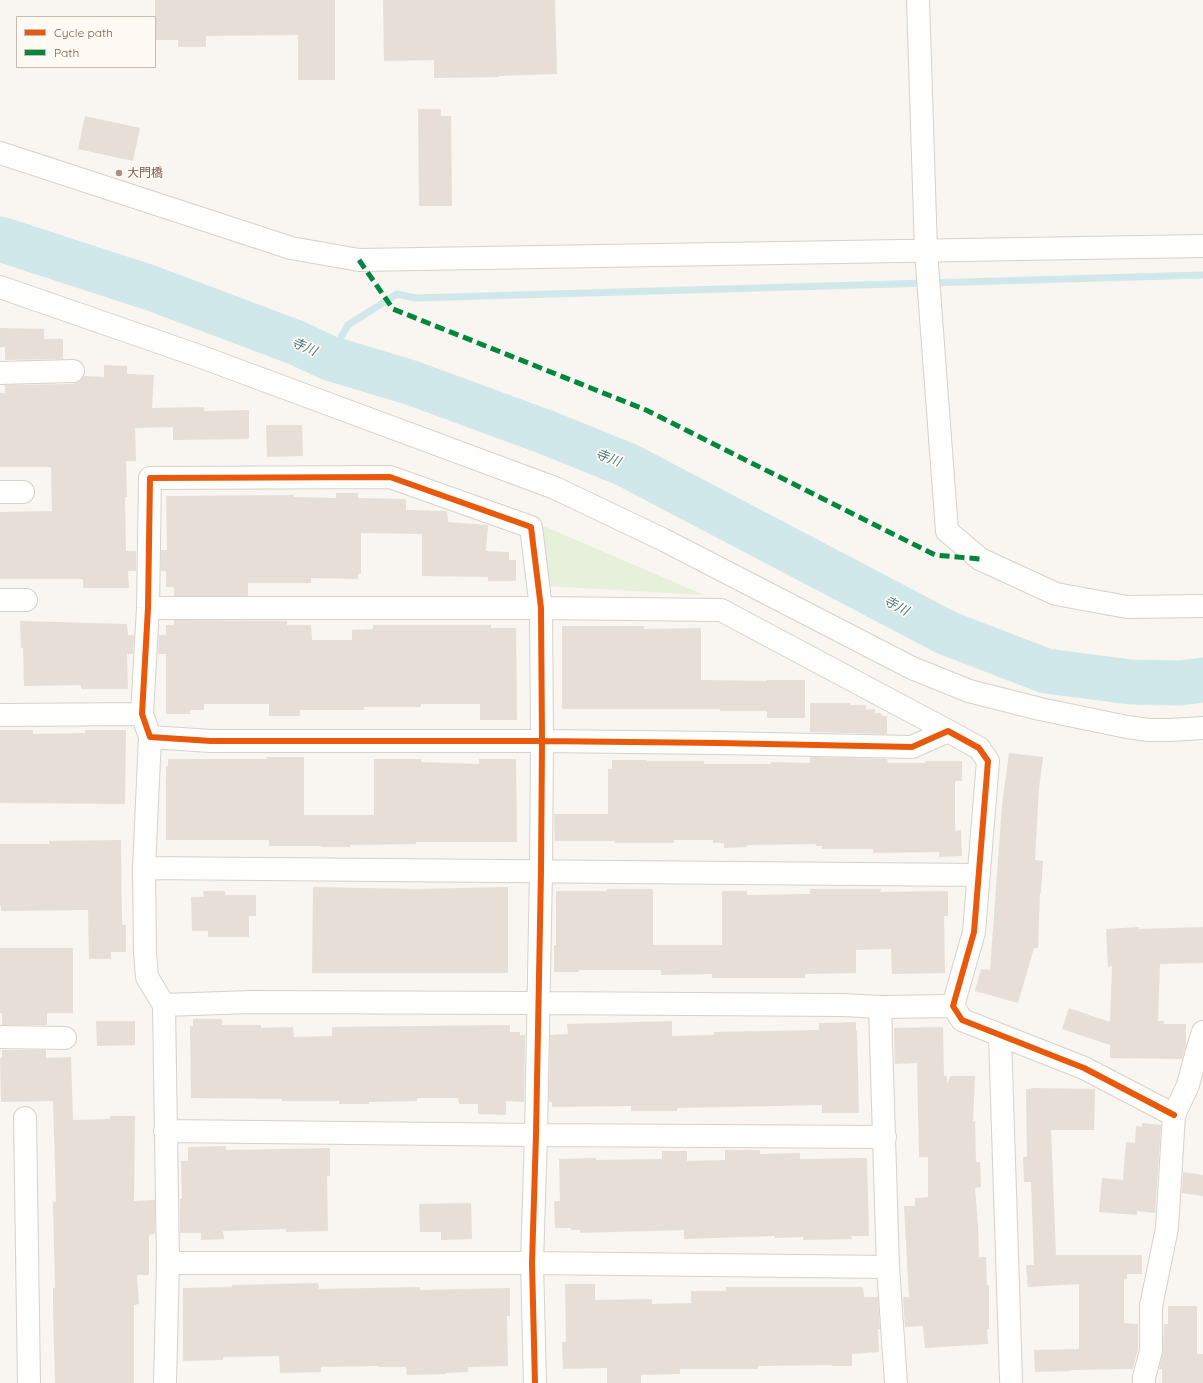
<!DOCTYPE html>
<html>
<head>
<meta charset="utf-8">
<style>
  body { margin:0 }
  #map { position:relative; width:1203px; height:1383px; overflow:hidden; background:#f9f5f0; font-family:Quicksand,sans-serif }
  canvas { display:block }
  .legend { position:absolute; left:16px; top:16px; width:140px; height:52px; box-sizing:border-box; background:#fffaf3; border:1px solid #cabbb1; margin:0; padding:5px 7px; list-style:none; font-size:12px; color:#7a5c4d }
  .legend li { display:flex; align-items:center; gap:8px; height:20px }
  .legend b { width:20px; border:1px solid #cabbb1 }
</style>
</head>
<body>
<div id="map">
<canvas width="1203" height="1383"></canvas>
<ul class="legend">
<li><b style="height:5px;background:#e8590c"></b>Cycle path</li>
<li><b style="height:5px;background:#00873e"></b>Path</li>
</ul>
</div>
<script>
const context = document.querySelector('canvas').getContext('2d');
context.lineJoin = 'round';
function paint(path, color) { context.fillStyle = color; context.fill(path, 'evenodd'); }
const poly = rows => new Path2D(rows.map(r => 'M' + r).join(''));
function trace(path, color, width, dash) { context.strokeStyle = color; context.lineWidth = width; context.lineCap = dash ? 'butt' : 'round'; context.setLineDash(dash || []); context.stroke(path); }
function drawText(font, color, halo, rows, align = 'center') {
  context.font = font + ' Quicksand,"Noto Sans JP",sans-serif'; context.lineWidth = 3.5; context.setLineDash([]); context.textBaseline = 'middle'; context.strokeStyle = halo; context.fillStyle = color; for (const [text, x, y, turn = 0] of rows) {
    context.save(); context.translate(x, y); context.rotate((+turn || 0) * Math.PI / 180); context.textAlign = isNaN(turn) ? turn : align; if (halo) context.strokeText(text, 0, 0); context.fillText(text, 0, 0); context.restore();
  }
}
paint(poly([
  [541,525,704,595,549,586]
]), '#e7f0db');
trace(poly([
  [329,358,348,325,397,294,415,298,1203,275]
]), '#d0e8ea', 7);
trace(poly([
  [0,239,151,288,297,343,329,358,412,383,548,433,627,465,947,633,1046,671,1131,682,1180,683,1203,680]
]), '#d0e8ea', 45);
paint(poly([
  [155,0,335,0,335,80,298,80,298,35,206,36,206,47,178,47,178,40,155,40],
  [383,0,555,0,557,74,499,76,499,77,434,78,434,60,384,61],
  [418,109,441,109,441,116,451,116,452,206,419,206],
  [85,116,140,128,133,161,78,149],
  [0,328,44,329,44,339,63,339,63,359,5,360,5,347,0,347],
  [104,365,127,366,127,374,154,375,152,408,204,407,204,411,249,410,249,439,173,440,173,427,135,428,136,461,126,461,127,497,125,497,126,551,136,551,136,571,128,571,129,588,83,588,83,579,0,579,0,512,52,511,51,467,0,467,0,393,5,393,5,385,73,384,80,381,84,376,104,377],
  [266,425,302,425,303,456,267,457],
  [336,493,358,493,358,498,406,499,406,510,447,511,448,522,488,525,486,551,509,552,509,560,516,560,516,581,488,581,488,577,422,576,422,534,361,533,361,574,358,574,358,579,311,578,311,583,248,583,248,596,174,596,174,587,166,587,166,571,161,571,161,550,167,550,166,496,294,495,294,497,336,498],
  [174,620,287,621,287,625,311,625,312,640,352,640,352,630,373,629,373,625,491,625,491,628,516,628,517,720,480,720,480,704,421,704,421,707,364,707,364,710,300,710,300,716,269,716,269,704,204,704,204,710,190,710,190,714,166,714,166,654,158,654,159,635,166,635,166,625,174,625],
  [20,621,127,624,128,635,134,635,133,654,127,654,128,689,81,689,81,685,24,686,23,648,21,648],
  [562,626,644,626,644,629,701,628,701,680,767,681,767,680,805,680,805,718,767,718,767,711,720,711,720,709,562,709],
  [810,703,850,703,850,705,866,705,866,710,875,709,875,713,881,713,882,716,887,716,887,734,810,732],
  [0,730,33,730,33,734,85,733,85,730,126,730,125,804,0,803],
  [1009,753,1043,757,1039,788,1035,860,1043,861,1041,893,1040,893,1038,948,1034,948,1018,1003,975,991,981,969,990,970,1002,805],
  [267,757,304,757,304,815,374,815,374,759,421,759,421,762,479,764,479,759,516,759,517,842,416,842,416,844,350,845,350,847,321,847,321,846,269,846,269,840,166,840,166,766,168,766,168,759,267,759],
  [810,757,887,759,888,763,925,763,925,761,962,761,962,781,955,781,955,831,961,830,962,856,939,857,939,852,873,853,873,849,822,849,822,846,816,846,816,844,747,845,747,847,724,848,724,843,713,843,713,840,674,840,674,843,615,843,615,841,555,841,554,814,608,814,608,769,612,769,612,760,647,760,647,761,704,761,704,764,771,764,771,762,810,763],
  [121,840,122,925,126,925,126,952,111,952,111,959,89,959,88,910,1,911,1,906,0,906,0,844,49,844,49,841],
  [313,887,416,889,508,887,508,973,312,973],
  [607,889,653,889,653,945,722,945,722,891,747,891,747,895,810,894,810,889,881,889,880,892,948,891,948,916,944,916,945,973,892,974,891,949,856,950,856,973,805,974,805,978,712,978,712,974,661,975,661,970,579,970,579,972,554,972,554,945,556,945,556,891,607,891],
  [203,891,225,891,225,895,256,895,256,916,249,916,249,937,208,937,208,931,192,931,191,897,204,897],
  [1139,927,1139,929,1203,927,1203,963,1160,964,1158,1021,1164,1021,1164,1024,1186,1024,1186,1045,1182,1059,1110,1058,1110,1045,1062,1029,1069,1008,1110,1022,1112,966,1108,967,1106,929],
  [0,948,73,948,73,1013,47,1013,47,1025,2,1025,2,1013,0,1013],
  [193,1019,222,1019,222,1025,261,1025,261,1028,293,1027,294,1037,332,1036,332,1027,510,1025,510,1032,520,1032,520,1035,525,1035,524,1102,506,1101,506,1115,478,1114,478,1104,459,1104,458,1098,417,1098,417,1101,369,1102,369,1104,339,1104,339,1101,282,1101,282,1099,191,1098,190,1026,193,1026],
  [96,1021,135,1021,135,1045,97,1046],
  [672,1021,672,1036,714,1035,714,1032,819,1030,819,1023,856,1022,856,1031,857,1031,859,1113,822,1113,822,1105,677,1108,677,1111,631,1111,631,1106,552,1107,552,1102,549,1102,550,1035,568,1034,567,1024],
  [943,1027,944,1076,947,1076,947,1084,950,1076,975,1076,973,1121,975,1121,976,1162,980,1162,981,1187,975,1188,978,1225,979,1257,986,1257,987,1285,989,1285,989,1329,987,1329,988,1344,925,1348,923,1326,905,1327,903,1297,909,1297,904,1206,915,1206,915,1198,928,1197,928,1157,919,1157,917,1063,895,1064,894,1028],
  [2,1050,46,1050,46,1058,71,1057,73,1120,110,1119,110,1116,135,1116,134,1201,155,1200,155,1233,149,1235,149,1275,137,1275,139,1304,134,1305,134,1383,55,1383,53,1309,53,1288,55,1288,53,1202,56,1201,53,1101,1,1102,0,1058,2,1058],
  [1031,1088,1095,1089,1094,1130,1051,1130,1056,1255,1142,1255,1142,1274,1127,1274,1127,1279,1124,1279,1124,1323,1138,1324,1138,1349,1133,1369,1071,1370,1071,1371,1035,1372,1034,1350,1079,1349,1079,1284,1028,1287,1026,1265,1034,1265,1031,1182,1024,1182,1023,1157,1027,1157,1026,1089,1031,1089],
  [1142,1123,1161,1125,1155,1213,1137,1211,1137,1215,1099,1212,1102,1178,1123,1180,1126,1142,1135,1143,1136,1126,1142,1127],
  [226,1146,226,1150,330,1148,330,1176,327,1176,328,1231,286,1232,286,1229,223,1231,224,1239,201,1240,201,1233,180,1233,180,1199,182,1199,181,1161,188,1161,188,1147],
  [725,1150,760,1150,760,1154,800,1153,800,1159,867,1158,869,1236,851,1236,852,1239,803,1240,803,1237,775,1238,775,1236,684,1239,684,1230,580,1233,580,1230,571,1230,571,1228,555,1228,554,1201,560,1201,559,1159,596,1158,596,1160,662,1159,662,1151,687,1151,687,1161,725,1160],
  [1183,1172,1203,1175,1203,1196,1182,1193],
  [471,1203,472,1239,441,1240,441,1232,420,1232,419,1204],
  [318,1283,319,1289,420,1287,420,1290,510,1288,510,1316,507,1316,508,1366,468,1367,468,1372,446,1373,446,1374,407,1375,406,1367,379,1367,379,1366,321,1367,321,1372,280,1373,279,1356,223,1357,223,1360,183,1361,183,1288,232,1287,232,1285],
  [565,1284,595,1284,595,1300,652,1299,652,1304,691,1303,691,1291,726,1291,726,1287,863,1287,864,1297,878,1297,880,1329,878,1329,879,1352,852,1354,852,1366,832,1366,832,1365,758,1366,758,1369,680,1369,680,1374,641,1375,641,1383,607,1383,607,1368,563,1369,562,1342,566,1342],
  [1168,1306,1197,1306,1197,1354,1203,1354,1203,1383,1162,1383,1162,1369,1159,1369,1163,1351,1164,1324,1168,1324]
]), '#e6ded7');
const minor = poly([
  [926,251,947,531,980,559,1056,594,1127,607,1203,606],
  [0,287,199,356,555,488,664,540,912,668,969,691,1040,709,1127,727,1149,730,1170,730,1203,728],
  [0,373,73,371],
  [0,492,23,492],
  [0,600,26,600],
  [148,608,541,608,721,610,948,731],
  [0,715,142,714],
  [150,737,144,868,145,952,147,977,164,1005,168,1263,165,1383],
  [144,868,979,875],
  [164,1005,252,1002,538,1003,843,1005,880,1007,953,1006],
  [880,1007,888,1267,896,1383],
  [1000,1036,1011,1380],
  [0,1037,65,1038],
  [25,1118,29,1383],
  [165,1131,536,1135,885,1137],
  [168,1263,532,1263,888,1267],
  [535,1383,532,1263,536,1135,541,871,542,741,541,608,531,527,390,477,150,478,148,608,142,714,150,737,211,741,542,741,719,743,912,747,948,731,979,748,988,761,974,932,953,1006,962,1020,1084,1068,1174,1115],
  [1144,1383,1144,1377,1151,1351,1151,1306,1167,1228,1174,1115,1188,1085,1197,1051,1203,1032]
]);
const tertiary = poly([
  [918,0,926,251],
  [0,153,291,248,359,260,1203,246]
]);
trace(minor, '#d7d1cb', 24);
trace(tertiary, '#d7d1cb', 24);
trace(minor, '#fefefd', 22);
trace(tertiary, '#fefefd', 22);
trace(poly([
  [359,260,393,309,646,410,935,555,980,559]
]), '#00873e', 5, [10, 5]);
trace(poly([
  [535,1383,532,1263,536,1135,541,871,542,741,541,608,531,527,390,477,150,478,148,608,142,714,150,737,211,741,542,741,719,743,912,747,948,731,979,748,988,761,974,932,953,1006,962,1020,1084,1068,1174,1115]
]), '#e8590c', 6);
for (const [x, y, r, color] of [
  [119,173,4,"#a69286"]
]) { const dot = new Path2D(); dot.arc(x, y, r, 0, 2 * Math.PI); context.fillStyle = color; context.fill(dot); trace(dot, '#fffaf3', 1.5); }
drawText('12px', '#7a5c4d', '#fffaf3', [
  ["大門橋",127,173]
], 'left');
drawText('italic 13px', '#437c86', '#fffaf3', [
  ["寺川",304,347,24],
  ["寺川",608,458,21],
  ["寺川",896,606,28]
]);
</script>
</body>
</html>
